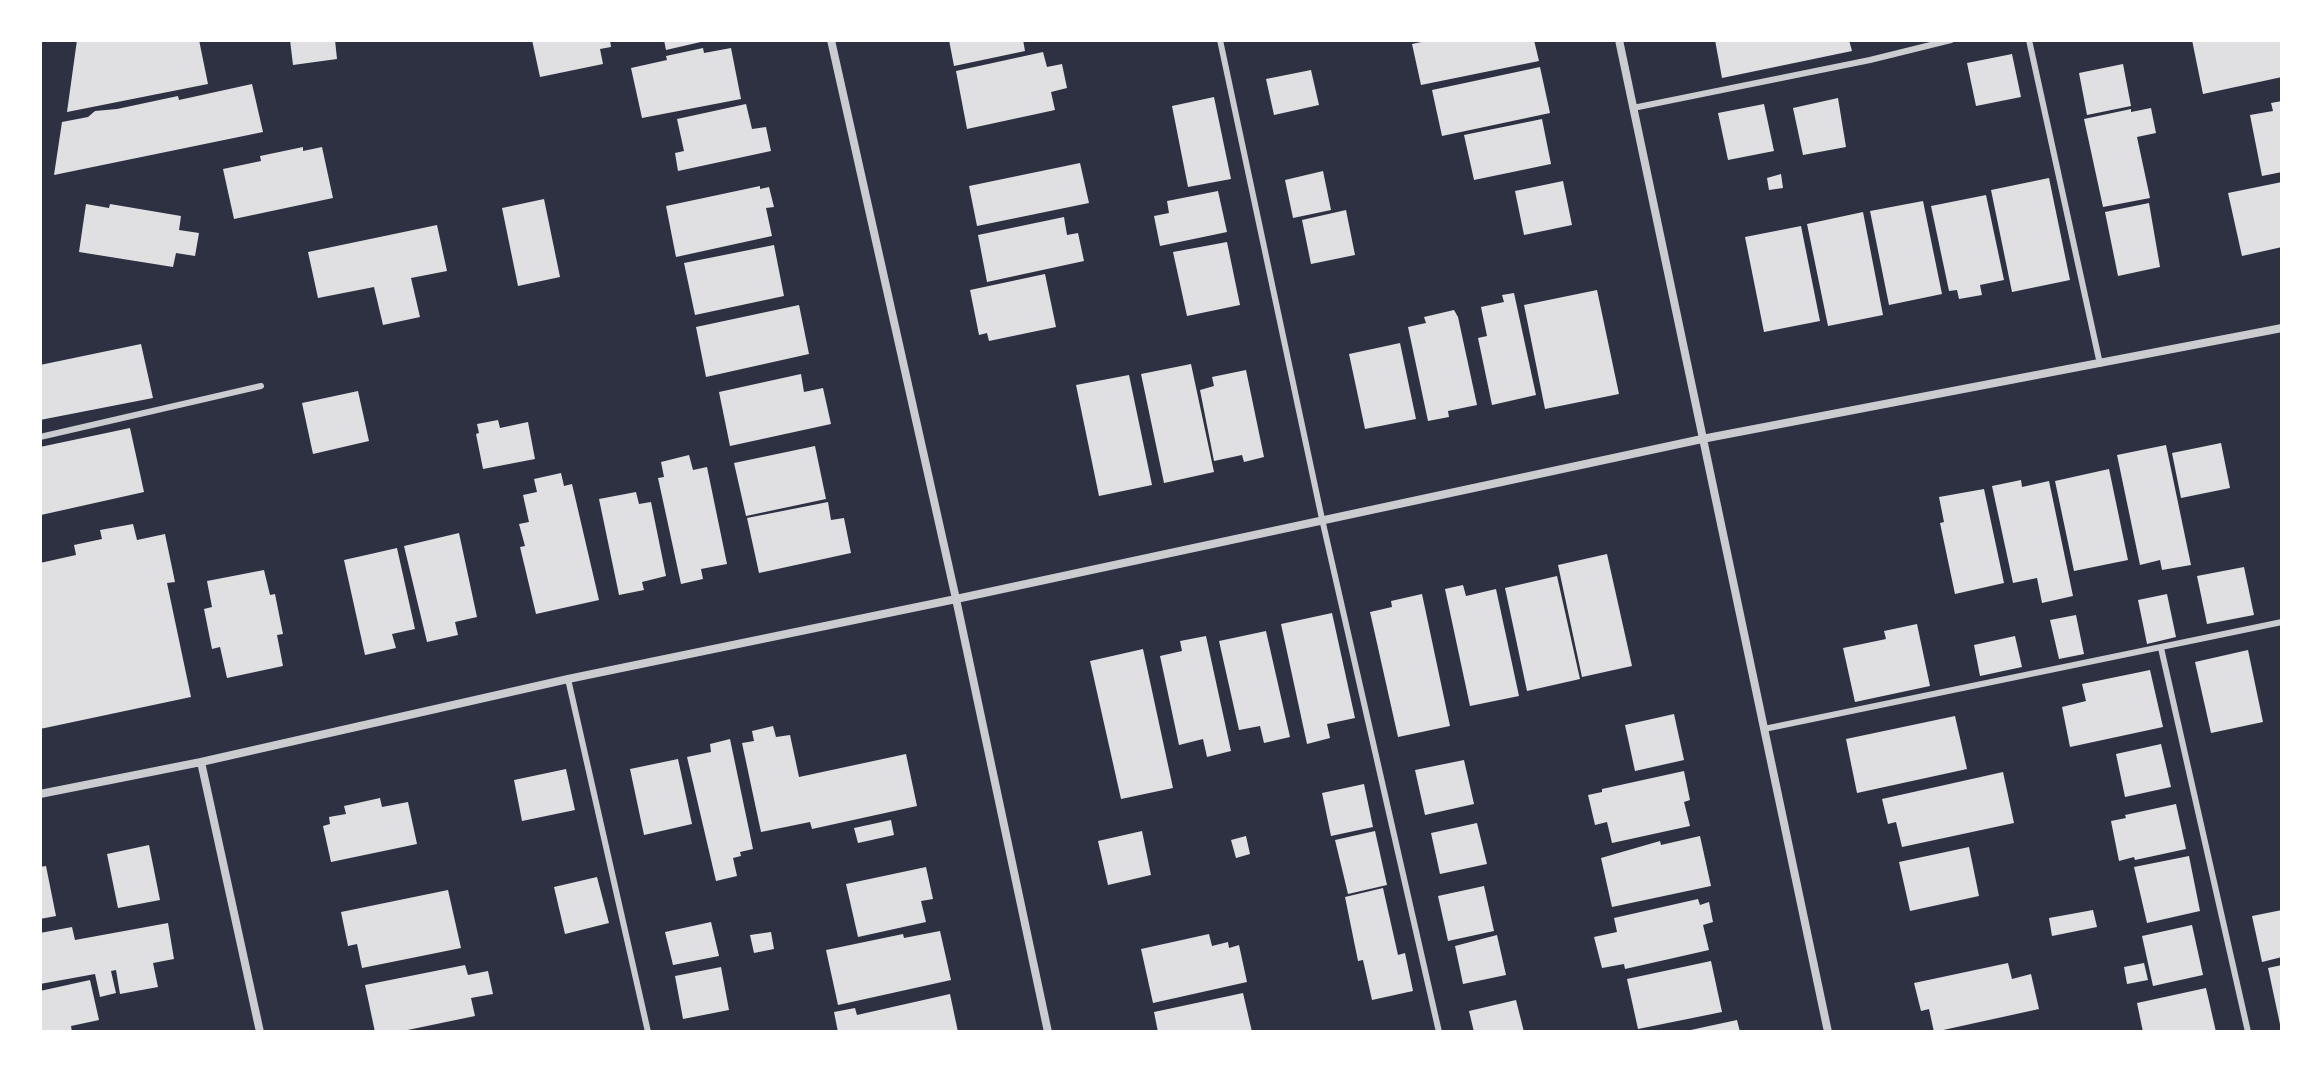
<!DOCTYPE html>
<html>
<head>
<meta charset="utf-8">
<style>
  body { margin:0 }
  #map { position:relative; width:2322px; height:1072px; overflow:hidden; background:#2d3142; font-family:Karla,sans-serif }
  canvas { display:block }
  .frame { position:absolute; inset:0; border:42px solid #fff; pointer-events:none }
</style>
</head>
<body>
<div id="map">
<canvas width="2322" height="1072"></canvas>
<div class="frame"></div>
</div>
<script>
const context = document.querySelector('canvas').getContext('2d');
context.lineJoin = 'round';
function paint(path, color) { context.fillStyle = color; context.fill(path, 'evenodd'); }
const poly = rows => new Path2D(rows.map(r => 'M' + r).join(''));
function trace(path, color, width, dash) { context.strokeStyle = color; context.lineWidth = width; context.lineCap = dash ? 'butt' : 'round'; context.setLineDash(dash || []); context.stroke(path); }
paint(poly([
  [77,40,199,40,208,84,67,112],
  [290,40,335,40,337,59,293,65],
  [532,40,610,40,611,47,600,49,603,64,540,77],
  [664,40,705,40,705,41,666,50],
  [949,40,1023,40,1025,51,954,66],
  [1431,40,1534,40,1539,61,1421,85,1412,44],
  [1715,40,1849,40,1852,51,1722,78],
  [2192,40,2282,40,2282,77,2203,94],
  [703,48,704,53,731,48,741,99,642,118,631,68,667,60,666,56],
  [1043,52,1047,67,1062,64,1067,88,1051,92,1055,110,967,129,956,71],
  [2012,54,2021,97,1976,106,1967,63],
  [2123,64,2131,106,2087,115,2079,73],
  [1540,67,1550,113,1442,136,1432,90],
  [1311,70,1319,105,1274,115,1266,79],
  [252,84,263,132,54,175,62,122,88,117,95,111,117,109,178,96,179,100],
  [1214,97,1231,179,1188,187,1172,106],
  [1838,98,1846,147,1803,155,1793,108],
  [2282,101,2282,172,2262,176,2250,115,2273,111,2271,103],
  [746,104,752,129,766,127,771,151,678,171,675,153,684,151,677,119],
  [1764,104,1774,151,1728,160,1718,113],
  [2151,108,2156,133,2137,137,2150,198,2103,207,2084,119,2131,109,2131,112],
  [1542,119,1551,164,1474,180,1464,135],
  [303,147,303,151,322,147,333,198,234,219,223,169,261,161,260,156],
  [1080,163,1089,203,977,226,969,186],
  [1323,171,1331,210,1293,218,1285,180],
  [1781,174,1783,188,1769,190,1767,178],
  [2049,178,2070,280,2012,292,1991,190],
  [1563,181,1572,225,1524,235,1515,191],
  [2282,182,2282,247,2242,256,2228,193],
  [760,186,760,189,769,187,774,207,766,208,772,236,676,257,666,206],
  [1218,191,1227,232,1160,246,1154,216,1169,213,1167,201],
  [1986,195,2004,280,1980,285,1982,295,1959,299,1957,290,1949,291,1931,206],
  [544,199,560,277,518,286,502,208],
  [1923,201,1942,294,1889,305,1870,211],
  [2149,203,2160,267,2118,276,2105,212],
  [86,204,109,208,110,204,181,216,179,230,199,233,195,256,176,253,173,267,79,252],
  [1346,210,1355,255,1311,264,1302,220],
  [1863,212,1883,315,1828,326,1807,224],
  [1064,217,1067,235,1078,233,1084,261,987,282,978,235],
  [437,225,447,271,411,278,420,317,383,325,374,287,318,298,308,252],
  [1801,226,1820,321,1764,332,1745,237],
  [1227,242,1240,305,1187,316,1173,252],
  [774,245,784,296,695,315,684,263],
  [1045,274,1056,327,989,341,987,333,979,335,970,290],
  [1597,290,1619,394,1545,409,1524,305],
  [1514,293,1536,395,1492,405,1478,338,1487,336,1481,307,1504,302,1502,295],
  [799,305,809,354,706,377,696,327],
  [1454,310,1458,317,1477,405,1448,411,1449,417,1428,421,1408,327,1426,323,1424,317],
  [1400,343,1416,419,1365,429,1349,354],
  [141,344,153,398,40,420,40,365],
  [1191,364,1214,472,1164,483,1141,374],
  [1246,370,1264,457,1244,462,1242,455,1214,461,1200,390,1214,386,1212,377],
  [801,374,804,392,823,388,831,424,730,446,719,392],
  [1129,375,1152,485,1099,496,1076,385],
  [358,391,369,441,313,454,302,403],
  [498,420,500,428,528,422,535,459,483,469,476,434,479,433,477,424],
  [130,428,144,492,41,515,40,447],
  [2221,443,2230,488,2181,498,2172,453],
  [2166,445,2191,565,2162,570,2160,560,2140,565,2117,455],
  [815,446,826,499,746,516,734,463],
  [689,455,693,470,707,467,727,564,701,569,703,579,681,584,658,478,664,477,661,462],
  [2109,469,2128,560,2074,571,2055,481],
  [561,473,564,486,572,484,599,600,536,614,520,547,525,546,519,524,529,522,523,495,537,492,534,479],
  [2021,480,2022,487,2049,481,2073,596,2042,603,2037,578,2013,583,1992,486],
  [1984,489,2004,583,1955,594,1940,523,1944,522,1939,497],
  [636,492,639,504,651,502,666,576,642,582,644,590,619,595,599,499],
  [828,502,831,520,844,518,851,553,759,573,747,518],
  [133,524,137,540,165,534,175,582,167,583,191,697,40,729,40,563,76,555,74,545,102,539,100,530],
  [459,533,477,617,455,622,458,635,427,642,404,546],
  [397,548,415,629,392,634,396,648,365,655,344,560],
  [1607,554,1632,666,1582,677,1558,565],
  [2244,567,2254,615,2207,624,2197,576],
  [264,570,270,595,275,594,283,634,277,635,283,666,227,678,220,647,212,649,204,609,212,607,207,581],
  [1557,576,1580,679,1527,691,1505,588],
  [1463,585,1466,596,1496,589,1519,696,1470,706,1445,589],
  [1422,594,1450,726,1398,737,1370,612,1392,607,1391,601],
  [2167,594,2176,637,2147,644,2138,600],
  [1332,613,1355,718,1327,724,1330,738,1307,744,1281,624],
  [2076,615,2084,654,2059,659,2050,620],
  [1917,624,1930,686,1855,702,1843,648,1886,639,1884,631],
  [1266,631,1290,737,1264,743,1260,726,1239,730,1219,641],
  [1206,636,1231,751,1207,757,1203,739,1179,745,1160,656,1182,651,1180,641],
  [2015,636,2022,667,1980,676,1974,645],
  [1143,649,1173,788,1121,799,1090,661],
  [2248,650,2263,722,2211,733,2195,662],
  [2150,670,2163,727,2070,747,2062,707,2086,701,2082,684],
  [1674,714,1684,760,1635,771,1625,725],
  [1955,716,1967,769,1857,793,1846,739],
  [773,726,776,737,790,735,799,777,906,754,917,806,812,829,810,822,761,832,742,743,754,741,752,731],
  [730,739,753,849,740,852,741,856,733,858,737,876,716,881,687,757,711,752,710,744],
  [2161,744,2171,787,2125,797,2116,754],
  [678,759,692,824,644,835,630,769],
  [1464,760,1474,804,1425,815,1415,770],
  [566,769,575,810,522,821,514,780],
  [1684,771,1690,800,1684,802,1690,826,1612,843,1607,822,1595,825,1588,795,1602,792,1602,789],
  [2003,772,2014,823,1902,847,1896,822,1888,824,1882,799],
  [1364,784,1373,827,1331,836,1322,793],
  [380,798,382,807,408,802,417,844,331,862,323,826,330,824,329,817,346,814,344,806],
  [2176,804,2186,849,2135,860,2134,857,2119,861,2111,821,2126,818,2125,815],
  [891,820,894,835,858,843,854,828],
  [1477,823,1487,864,1440,874,1431,833],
  [1142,831,1151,875,1108,885,1098,841],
  [1375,831,1387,885,1348,894,1335,840],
  [1246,836,1250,854,1236,858,1231,840],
  [1700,836,1711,886,1612,907,1601,858,1660,841,1661,845],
  [149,845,160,900,118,908,107,854],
  [1969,847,1979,896,1910,911,1899,862],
  [2189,856,2200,911,2147,923,2134,867],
  [46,866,56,916,40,919,40,867],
  [926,867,933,899,921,901,926,922,858,937,846,884],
  [597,877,609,923,565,934,554,887],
  [1484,886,1494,931,1448,941,1438,896],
  [1383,888,1398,955,1405,953,1413,991,1372,1000,1363,960,1358,961,1345,897],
  [448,890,461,948,362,968,357,944,348,946,341,912],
  [1698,899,1700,905,1709,902,1713,922,1703,925,1709,950,1625,969,1624,964,1602,968,1594,937,1617,932,1614,918],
  [2093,910,2097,927,2052,936,2049,918],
  [2282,910,2282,957,2262,962,2252,916],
  [711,922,719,956,673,965,665,932],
  [168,923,174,959,153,963,158,987,120,994,116,970,111,971,116,993,100,997,95,974,40,984,40,933,72,927,75,940],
  [2192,925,2203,975,2153,986,2142,936],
  [940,931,951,980,838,1005,826,950,903,934,904,938],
  [771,932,774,949,754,953,750,935],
  [1209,934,1212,946,1228,942,1229,948,1239,945,1247,982,1153,1003,1141,949],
  [1497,935,1506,975,1463,984,1455,946],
  [1711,961,1722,1012,1638,1029,1627,979],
  [2008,963,2012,979,2031,974,2039,1009,1934,1032,1929,1009,1921,1011,1914,983],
  [2144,963,2148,980,2127,984,2124,967],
  [465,965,468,975,488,971,493,994,471,998,475,1016,398,1032,375,1032,365,985],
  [2282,965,2282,1029,2281,1029,2268,968],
  [721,967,729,1010,683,1019,675,976],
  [90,980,99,1020,71,1026,72,1032,40,1032,40,991],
  [2206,988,2216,1032,2143,1032,2137,1003],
  [1243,993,1252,1032,1158,1032,1154,1012],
  [950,994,958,1032,838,1032,834,1012,855,1008,857,1015],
  [1516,1000,1524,1032,1474,1032,1469,1011],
  [1737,1020,1740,1032,1686,1032,1686,1031]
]), '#e0e0e3');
trace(poly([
  [1220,40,1322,519,1439,1032],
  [2029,40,2100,364],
  [1633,108,1870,60,1951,40],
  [40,437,261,386],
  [2161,648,2248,1032],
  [568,679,648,1032],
  [1764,729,2282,622]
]), '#caccd0', 6);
trace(poly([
  [831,40,956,599,1048,1032],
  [1619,40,1828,1032],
  [201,762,260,1032],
  [40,794,201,762,568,679,956,599,1702,439,2282,328]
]), '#caccd0', 8);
</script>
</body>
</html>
